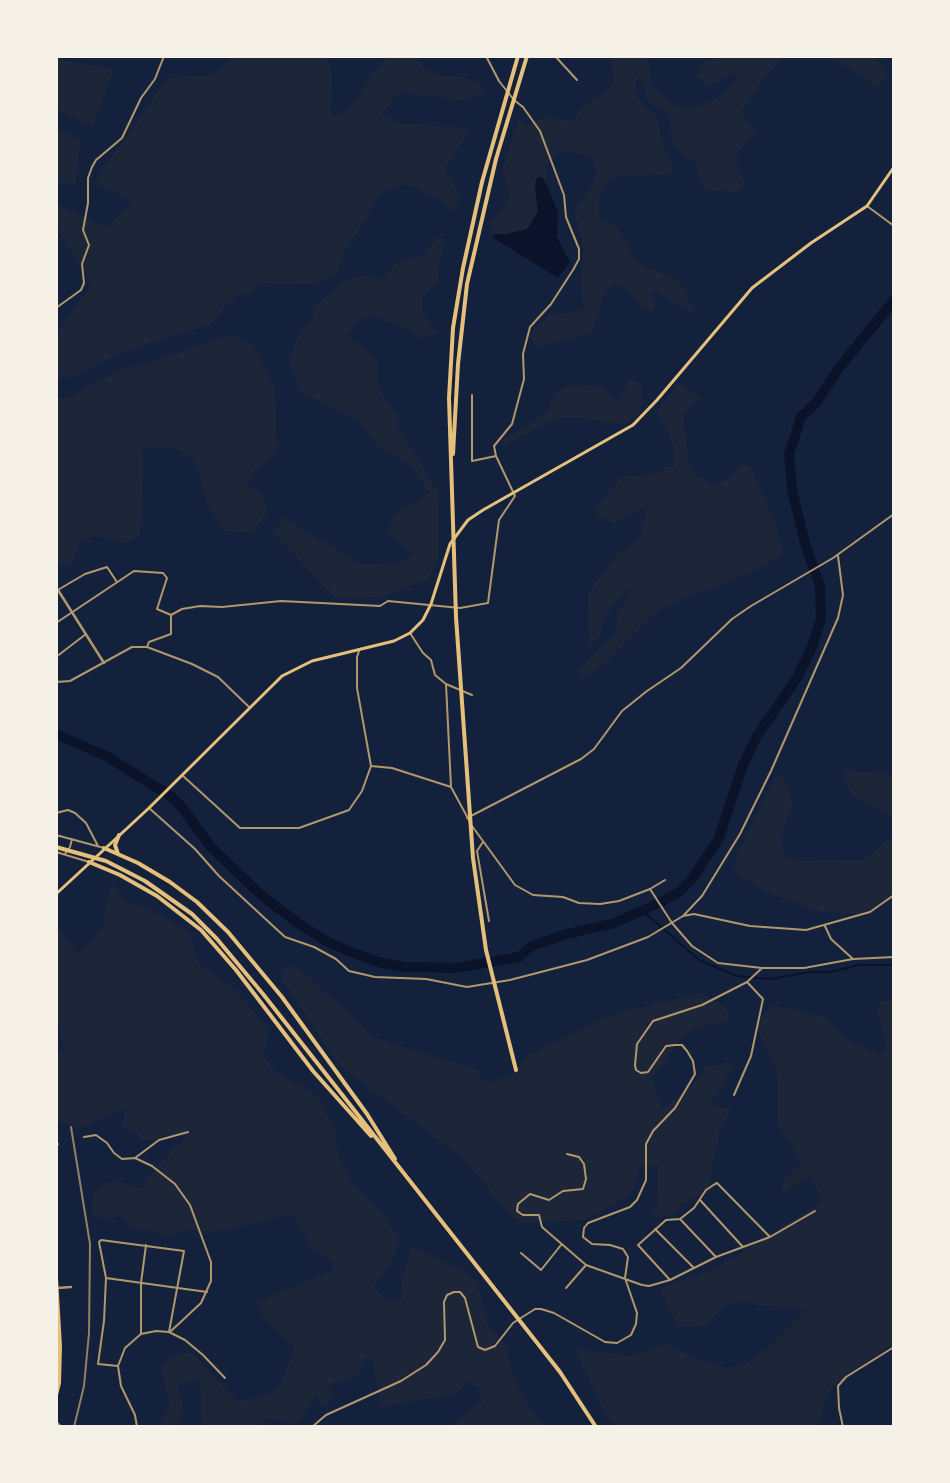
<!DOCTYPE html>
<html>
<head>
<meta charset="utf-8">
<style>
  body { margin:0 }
  #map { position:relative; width:950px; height:1483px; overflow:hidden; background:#14213d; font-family:"Roboto Condensed",sans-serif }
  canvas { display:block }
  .frame { position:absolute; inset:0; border:58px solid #f6f1e7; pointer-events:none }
</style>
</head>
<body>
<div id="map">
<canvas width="950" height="1483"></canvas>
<div class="frame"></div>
</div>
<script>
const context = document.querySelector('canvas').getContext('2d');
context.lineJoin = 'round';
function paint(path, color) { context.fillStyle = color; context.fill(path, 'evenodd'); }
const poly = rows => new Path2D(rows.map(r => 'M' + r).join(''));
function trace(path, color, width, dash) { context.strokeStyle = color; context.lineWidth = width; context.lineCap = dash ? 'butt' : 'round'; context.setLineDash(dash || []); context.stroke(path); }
paint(poly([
  [256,56,327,56,332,73,331,116,340,116,357,101,372,74,388,56,420,56,423,68,436,75,463,77,481,84,484,92,462,101,436,96,422,97,407,91,399,93,381,114,396,123,471,128,445,170,461,197,454,212,438,198,404,184,384,190,348,246,335,275,311,284,261,283,250,293,238,294,209,325,131,349,73,377,56,379,56,333,92,285,56,227,57,204,107,228,132,201,97,184,102,171,168,78,214,75,232,58],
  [611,56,648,56,651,86,671,104,686,110,708,103,727,90,739,75,731,73,709,87,696,76,705,62,719,56,791,56,777,64,764,79,742,112,745,119,756,130,736,155,737,166,744,181,744,188,738,192,708,191,699,182,699,171,694,162,684,157,672,141,670,115,648,101,645,87,640,77,636,82,636,93,644,105,655,114,660,128,660,139,675,170,668,175,617,177,607,183,599,196,599,217,618,228,636,262,679,280,697,316,656,292,651,295,655,307,652,312,641,307,625,287,615,285,605,290,591,334,537,347,530,336,534,328,550,315,581,311,584,306,581,291,583,246,574,211,592,186,597,172,591,157,576,152,558,152,545,165,548,188,542,177,535,185,538,212,527,229,507,234,496,234,490,223,505,210,511,193,502,172,519,119,527,126,546,116,571,122,585,105,610,89,614,83],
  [826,56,876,56,886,74,879,88,840,63],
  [56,59,114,69,93,127,56,109],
  [56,127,81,142,75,185,56,182],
  [436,237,445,239,439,267,439,279,423,297,422,311,438,334,419,338,402,326,369,315,361,318,346,335,372,355,378,364,377,387,398,416,396,424,438,492,439,559,428,579,381,597,336,598,273,533,284,518,359,563,397,566,413,554,388,532,393,517,429,493,413,467,377,446,358,420,301,393,289,361,301,329,312,320,316,304,344,282,362,276,382,279,397,262,424,255],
  [233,334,253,345,275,389,277,452,254,471,246,484,263,493,268,511,252,532,224,531,208,506,195,462,183,451,171,448,141,449,144,460,140,538,122,543,112,539,94,536,80,542,71,566,56,562,56,397,66,399,122,368,143,365],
  [629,380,642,383,641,411,624,425,584,418,555,418,500,447,505,436,523,429,549,410,551,402,559,389,578,384,602,388,618,403],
  [679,382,701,399,683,413,688,459,693,474,714,485,726,479,742,463,750,467,776,524,783,555,748,574,661,608,599,669,583,679,578,670,617,632,616,617,634,587,627,590,604,616,599,639,589,646,588,593,618,554,640,538,647,508,660,498,614,524,598,516,594,509,621,477,658,474,664,467,674,467,674,448,669,434,656,412],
  [847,770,894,775,894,818,853,796,843,777],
  [776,775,783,776,793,802,780,838,786,856,795,861,864,860,894,834,894,893,865,914,821,912,763,891,734,871,738,854],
  [112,881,123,900,161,915,180,926,190,936,199,964,237,991,267,1029,268,1038,263,1056,274,1071,319,1097,336,1132,337,1154,352,1183,386,1217,398,1237,394,1259,374,1286,385,1301,397,1302,403,1297,401,1282,412,1247,471,1275,478,1285,487,1324,507,1346,511,1372,525,1401,546,1427,448,1427,482,1401,479,1388,467,1381,457,1393,383,1407,380,1404,372,1359,366,1358,359,1375,328,1385,334,1398,322,1408,317,1395,297,1424,267,1418,261,1427,204,1427,201,1419,201,1388,197,1379,178,1384,184,1411,174,1427,164,1427,161,1423,169,1407,161,1366,173,1357,187,1352,194,1354,237,1402,268,1395,281,1383,295,1348,260,1313,258,1302,333,1270,332,1261,312,1247,292,1214,211,1233,193,1230,166,1235,133,1227,119,1216,109,1219,95,1217,92,1213,93,1193,106,1183,118,1181,142,1189,148,1177,177,1145,187,1142,180,1132,149,1141,141,1140,137,1132,122,1128,125,1108,77,1130,56,1120,56,1052,64,1049,56,1015,56,929,59,927,78,954,102,929],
  [289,966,299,968,373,1037,480,1071,480,1079,490,1081,512,1076,527,1056,614,1014,702,993,724,1006,729,1015,726,1022,697,1027,678,1042,663,1065,652,1078,662,1109,693,1085,707,1066,716,1066,730,1061,733,1066,712,1100,713,1106,729,1108,729,1114,721,1127,707,1193,682,1203,671,1215,651,1218,658,1204,657,1165,640,1167,634,1189,626,1197,585,1220,522,1223,509,1214,465,1160,338,1064,282,980,282,971],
  [894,1000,894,1343,831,1388,817,1427,615,1427,605,1413,575,1349,632,1356,667,1344,699,1359,727,1368,743,1365,763,1352,805,1311,796,1307,758,1306,746,1301,722,1307,705,1326,678,1327,660,1288,718,1267,823,1201,810,1176,781,1195,784,1179,802,1162,779,1127,777,1109,778,1087,775,1068,757,1028,762,1016,772,1005,826,1018,847,1039,880,1055,887,1045,877,1011,881,1001]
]), '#1d2539');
paint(poly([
  [537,177,542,177,548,188,558,212,557,237,570,262,558,278,492,237,496,234,507,234,527,229,538,212,535,185]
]), '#0b132b');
trace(poly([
  [643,911,699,960,737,976,771,979,809,972,830,972,859,965,894,965]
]), '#0b132b', 2);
trace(poly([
  [56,734,106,756,169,795,180,805,211,847,261,895,298,923,326,941,353,953,382,963,403,967,456,968,519,957,532,946,567,934,615,923,661,902,679,892,691,880,719,838,743,765,757,736,797,678,813,645,821,618,820,585,806,547,792,490,789,454,801,417,816,403,839,368,894,300]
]), '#0b132b', 10);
trace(poly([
  [555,56,577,80],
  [867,206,894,226],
  [56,308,81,290,84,283,82,264,89,245,83,230,88,203,88,178,92,167,96,160,122,138,141,98,155,79,164,56],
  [472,395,472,461,496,456],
  [56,591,85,574,107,567,117,582],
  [56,623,134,571,163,573,167,578,157,609,171,615,182,609,200,606,222,607,281,601,380,606,388,601,460,608,488,603,499,520,515,496,496,456,494,446,512,424,524,379,523,354,530,327,551,304,573,270,579,259,579,249,566,217,564,195,540,131,523,107,514,100,499,81,486,56],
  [410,633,423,653,431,660,435,675,446,684,472,695],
  [147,647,149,642,171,634,171,615],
  [56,657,86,634],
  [56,682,70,681,132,647,147,647,192,664,218,677,249,707],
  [446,684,451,787,470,822],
  [371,766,392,768,451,787],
  [182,775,240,828,299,828,349,810,362,791,371,766,357,688,357,657,359,651],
  [149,808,195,849,219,876,285,937,314,947,336,959,349,971,375,977,426,979,467,987,510,980,587,960,648,937,683,916,694,914,750,926,806,930,870,912,894,895],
  [56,813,68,810,75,813,86,823,98,846],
  [467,818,581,759,594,749,622,711,647,691,681,668,732,619,751,606,833,558,894,514],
  [472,826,515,885,533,895,563,897,579,903,600,904,619,901,650,889,672,923,692,946,718,963,762,968,804,968,853,959,894,957],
  [56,835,104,848],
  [483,842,477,851,489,921],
  [56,852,89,862],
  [65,854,70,847,72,839],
  [650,889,665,880],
  [683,916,702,896,740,834,771,771,838,618,843,595,838,556],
  [825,926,831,939,853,959],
  [734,1095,751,1056,763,999,747,982],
  [84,1137,96,1135,107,1143,114,1153,122,1159,135,1158,152,1166,175,1184,190,1205,211,1262,211,1281,201,1303,171,1331],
  [56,1146,58,1144],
  [567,1154,579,1157,584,1164,586,1179,583,1189,563,1191,549,1200,530,1194,518,1204,517,1211,523,1215,539,1215,542,1227,586,1265,642,1285,649,1286,670,1280,716,1257,770,1237,815,1211],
  [135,1158,159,1140,188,1132],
  [700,1200,743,1247],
  [680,1219,716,1257],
  [655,1229,694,1268],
  [521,1253,541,1270,561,1245],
  [106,1278,207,1292],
  [670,1280,638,1245,666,1220,680,1219,694,1208,706,1190,715,1184,717,1183,770,1237],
  [566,1288,586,1265],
  [141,1334,141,1283,146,1245],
  [118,1366,98,1364,104,1321,106,1278,99,1242,101,1240,184,1251,169,1332],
  [137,1427,135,1415,121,1386,118,1366,125,1348,141,1334,156,1331,169,1332,185,1340,203,1355,225,1378],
  [312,1427,326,1415,401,1381,426,1365,438,1352,445,1340,444,1302,447,1295,454,1292,460,1292,465,1298,478,1347,485,1350,495,1346,513,1323,535,1309,541,1309,554,1313,605,1342,617,1343,631,1335,636,1324,637,1313,625,1278,628,1257,623,1249,610,1245,592,1244,583,1237,584,1228,588,1223,630,1207,637,1200,646,1180,646,1144,653,1131,675,1108,695,1074,693,1061,687,1051,682,1045,675,1045,666,1046,648,1072,641,1073,636,1070,635,1065,637,1044,653,1021,702,1005,747,982,762,968],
  [843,1427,839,1408,838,1386,846,1377,894,1347]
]), '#b1986c', 2);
trace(poly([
  [58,590,104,663],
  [57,1288,71,1287],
  [56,1422,61,1427]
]), '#b1986c', 2.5);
trace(poly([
  [56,894,149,808,282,676,312,661,394,641,410,633,423,620,431,604,450,544,468,520,483,510,633,425,657,400,752,288,811,243,867,206,894,167]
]), '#e5c07b', 3);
trace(poly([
  [56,847,106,861,145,881,192,914,217,939,263,994,560,1372,596,1427],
  [104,848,138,863,170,882,197,902,228,932,282,997,367,1114,395,1159],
  [118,854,115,845,119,835],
  [89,862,120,875,157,896,201,930,236,970,313,1071,371,1136],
  [56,1278,60,1346,59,1383,56,1395]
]), '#e5c07b', 4);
trace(poly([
  [453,454,458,364,467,284,496,159,527,56],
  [516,1070,486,950,473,858,456,617,449,398,453,328,463,268,482,182,518,56]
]), '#e5c07b', 4);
trace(poly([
  [71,1127,90,1244,89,1333,84,1386,74,1427]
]), '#918062', 2);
</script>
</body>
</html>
